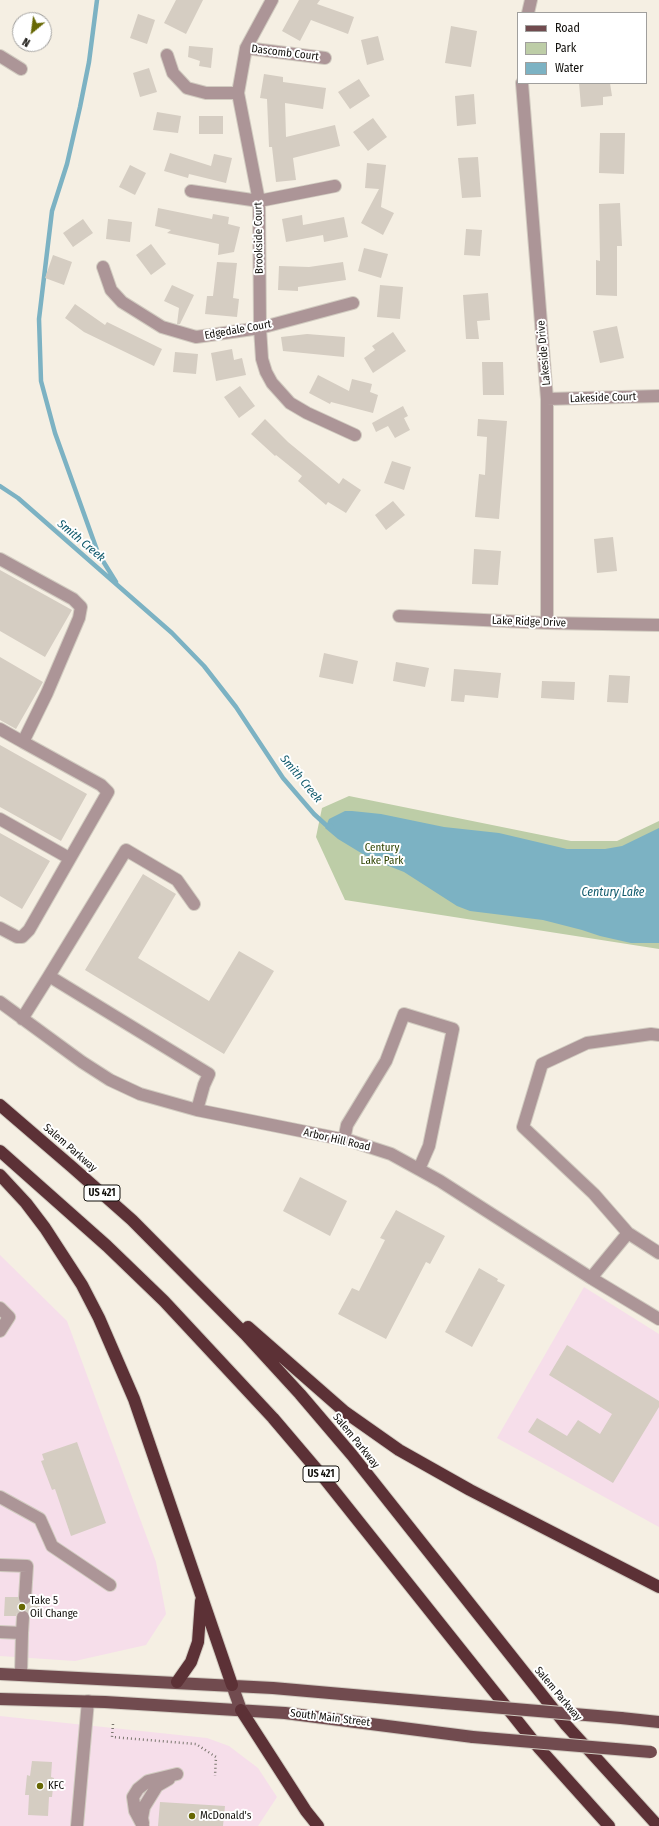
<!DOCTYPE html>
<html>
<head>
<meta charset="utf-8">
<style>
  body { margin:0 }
  #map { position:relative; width:659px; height:1826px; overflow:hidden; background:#f5efe3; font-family:"Fira Sans Condensed",sans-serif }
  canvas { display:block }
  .legend { position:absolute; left:517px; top:12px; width:130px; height:72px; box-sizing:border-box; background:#fff; border:1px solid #a09f9d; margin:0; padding:5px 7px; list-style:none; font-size:12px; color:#110f0b }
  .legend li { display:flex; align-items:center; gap:8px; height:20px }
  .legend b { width:20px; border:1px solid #a09f9d }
  .north { position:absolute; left:12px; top:12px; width:40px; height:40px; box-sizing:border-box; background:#fff; border:1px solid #a09f9d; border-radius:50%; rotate:209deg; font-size:11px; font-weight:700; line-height:16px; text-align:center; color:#110f0b }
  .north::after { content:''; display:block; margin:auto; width:14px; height:18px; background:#676804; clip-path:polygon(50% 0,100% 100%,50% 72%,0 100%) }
</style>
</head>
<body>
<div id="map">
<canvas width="659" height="1826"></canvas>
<ul class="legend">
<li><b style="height:5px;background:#714b4f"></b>Road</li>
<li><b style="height:11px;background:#bdcda7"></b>Park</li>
<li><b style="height:11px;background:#7cb2c3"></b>Water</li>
</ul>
<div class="north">N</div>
</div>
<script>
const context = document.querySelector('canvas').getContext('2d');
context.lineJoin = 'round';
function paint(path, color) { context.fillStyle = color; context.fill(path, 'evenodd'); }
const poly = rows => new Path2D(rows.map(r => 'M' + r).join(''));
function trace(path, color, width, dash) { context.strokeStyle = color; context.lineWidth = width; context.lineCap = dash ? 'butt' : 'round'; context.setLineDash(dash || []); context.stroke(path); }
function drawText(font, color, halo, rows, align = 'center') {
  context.font = font + ' "Fira Sans Condensed",sans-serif'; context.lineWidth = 4; context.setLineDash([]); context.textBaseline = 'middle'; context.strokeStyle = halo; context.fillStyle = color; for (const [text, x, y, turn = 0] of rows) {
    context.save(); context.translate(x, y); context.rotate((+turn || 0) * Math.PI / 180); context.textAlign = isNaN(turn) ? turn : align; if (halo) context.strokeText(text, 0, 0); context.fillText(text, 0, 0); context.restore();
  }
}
paint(poly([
  [0,1255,67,1321,156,1562,166,1614,146,1645,75,1661,0,1656],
  [584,1287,659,1334,659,1527,497,1438],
  [0,1716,207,1738,229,1746,258,1768,277,1797,258,1826,0,1826]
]), '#f6deea');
paint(poly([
  [349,796,571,841,617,841,659,821,659,949,345,900,316,837,322,808]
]), '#bdcda7');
paint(poly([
  [345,811,352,811,381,814,444,827,499,833,567,849,605,849,622,846,659,828,659,943,631,943,600,936,582,930,543,920,470,911,457,906,404,872,371,859,338,839,325,828,329,819]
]), '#7cb2c3');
trace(poly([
  [97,0,89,62,80,107,67,164,52,211,39,319,41,381,55,433,98,553,116,582],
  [0,486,18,498,172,633,204,666,236,707,283,778,314,814,326,825,331,826]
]), '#7cb2c3', 4.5);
paint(poly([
  [176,0,203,0,186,34,164,23],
  [299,0,320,0,317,4,354,17,348,34,311,20,300,41,282,31],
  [138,14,155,20,147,44,130,38],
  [451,26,477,31,471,67,445,63],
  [378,36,384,60,367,65,361,40],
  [189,46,213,48,211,68,199,66,200,61,188,57],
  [149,68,157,92,140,97,133,73],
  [264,74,283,77,283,82,326,88,323,109,285,103,286,137,335,125,340,146,293,158,296,180,276,182,272,147,269,147,267,99,260,98],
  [359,79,370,96,350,109,338,92],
  [579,83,610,83,612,96,603,97,603,105,581,107],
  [474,94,476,124,457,126,455,96],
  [157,112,181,116,178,133,153,130],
  [199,116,223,116,223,134,199,134],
  [373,118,387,137,368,151,353,132],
  [600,133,625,133,624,174,599,173],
  [170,153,211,166,214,154,232,158,226,183,189,174,188,178,164,171],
  [478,157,481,197,462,198,458,158],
  [367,163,386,165,381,207,394,213,383,235,361,223,379,189,365,188],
  [130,165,146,173,135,195,119,187],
  [620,203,622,246,617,246,617,296,596,295,596,260,600,261,599,204],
  [158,208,212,219,213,214,229,217,228,224,240,227,234,252,218,255,219,244,167,233,171,230,155,226],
  [302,215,303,225,344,217,348,237,324,242,323,235,286,242,282,219],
  [83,219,93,233,73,247,63,233],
  [108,219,132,222,130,242,106,239],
  [466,229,482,230,480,256,464,255],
  [151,244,166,264,151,275,136,255],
  [364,248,388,254,381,278,358,271],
  [53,255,72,262,64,285,45,278],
  [217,262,237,263,233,298,239,299,237,317,205,314,207,296,213,296],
  [343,262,346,280,298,287,298,291,278,290,279,266,309,267],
  [172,285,194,295,180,324,177,324,179,308,164,301],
  [380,285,403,287,400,319,377,317],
  [488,293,490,320,477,321,479,339,466,339,463,295],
  [75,304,105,325,107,322,162,349,154,366,84,332,65,318],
  [617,326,624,358,600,363,593,331],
  [393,332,406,351,373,373,364,358,375,350,372,346],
  [307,334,345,337,344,357,283,351,281,337],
  [232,349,234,360,242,358,246,375,216,381,211,353],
  [175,352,198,354,196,374,173,372],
  [482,362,503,362,504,395,483,395],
  [318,375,349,391,352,379,372,384,370,392,378,395,373,413,331,402,330,404,309,393],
  [240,386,255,406,239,418,224,397],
  [403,406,408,416,404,418,410,430,395,438,388,426,376,432,372,423],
  [265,419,288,442,339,484,343,478,361,490,346,513,328,502,326,505,298,481,302,476,276,455,275,456,251,434],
  [478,419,507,421,499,519,475,517,479,474,485,475,487,437,477,436],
  [392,461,411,467,404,490,384,483],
  [393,501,405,515,386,530,375,515],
  [613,537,617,571,597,573,594,539],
  [474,549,501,551,498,585,472,584],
  [0,570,72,610,45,657,0,631],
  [324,653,358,661,353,684,319,677],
  [0,657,43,682,16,729,0,720],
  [396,662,429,668,425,687,393,681],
  [454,669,501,673,498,698,465,695,464,702,451,701],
  [609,675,630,676,628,703,607,702],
  [542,681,575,682,574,700,541,698],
  [0,745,87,794,61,841,0,807],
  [0,833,50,861,22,909,0,896],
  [143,874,176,894,138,958,209,1001,239,951,274,971,224,1054,85,970],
  [300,1177,347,1201,330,1236,283,1211],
  [396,1210,445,1236,430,1264,426,1262,386,1339,338,1314,352,1288,359,1291,385,1240,380,1238],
  [479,1268,498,1279,497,1281,505,1285,472,1347,445,1332],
  [567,1345,659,1401,659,1407,613,1483,528,1432,537,1418,567,1436,578,1420,600,1434,612,1414,549,1375],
  [77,1442,106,1523,71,1536,55,1489,52,1490,41,1461,44,1460,42,1454],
  [5,1597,18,1597,21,1604,25,1605,31,1602,32,1598,40,1599,39,1618,30,1617,27,1611,23,1610,17,1613,16,1616,4,1616],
  [32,1761,52,1762,51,1777,54,1778,52,1797,49,1797,48,1816,28,1815,29,1795,25,1795,27,1775,30,1776],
  [160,1802,225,1806,223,1826,158,1826]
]), '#d5cdc2');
trace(poly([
  [23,1617,25,1598]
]), '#d3cdc3', 12, [12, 6]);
const minor = poly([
  [272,0,246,48,238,93,259,201,260,328,262,359,266,372,272,383,290,403,307,413,355,435],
  [528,13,531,0],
  [246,48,325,58],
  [167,55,173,73,187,88,206,93,238,93],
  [0,56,21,69],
  [522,83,547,399,547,623],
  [191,191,259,201,335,186],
  [103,267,111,290,122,302,162,327,196,337,260,328,353,303],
  [547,399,659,396],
  [0,559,73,599,81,607,79,618,47,693,23,742,101,785,108,792,29,930,22,937,17,937,0,928],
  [399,616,547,623,659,625],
  [0,729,23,742],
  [0,819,69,858],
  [49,976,126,850,177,880,194,904],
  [0,1002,82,1062,110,1080,140,1094,197,1110,351,1141,391,1154,440,1181,591,1278,659,1319],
  [22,1019,49,976,209,1074,204,1085,197,1110],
  [659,1035,651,1034,587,1043,542,1064,523,1127,594,1194,628,1233,659,1253],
  [344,1140,347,1125,386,1061,404,1014,453,1029,429,1146,419,1169],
  [591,1278,628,1233],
  [0,1308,9,1317,0,1331],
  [0,1497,40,1519,52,1546,110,1585],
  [0,1565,27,1566,25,1598],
  [0,1632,22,1633,21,1674],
  [22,1633,23,1617],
  [143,1823,142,1818,144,1807,157,1786,169,1779],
  [77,1826,88,1701],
  [143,1826,135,1811,133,1797,138,1789,148,1781,177,1774]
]);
const major = poly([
  [0,1674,273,1688,444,1703],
  [232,1685,241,1710],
  [0,1699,105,1702,285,1713,473,1737],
  [621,1718,659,1722]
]);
const highway = poly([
  [0,1105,72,1167,132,1220,245,1334,300,1394,352,1455,566,1725,658,1826],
  [0,1151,107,1246,164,1301,273,1418,324,1478,539,1748,609,1826],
  [0,1175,26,1203,45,1228,82,1285,99,1318,134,1399,232,1685],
  [248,1327,345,1412,399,1450,470,1490,659,1587],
  [177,1682,191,1662,198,1642,201,1601],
  [241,1710,306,1811,318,1826]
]);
trace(minor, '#d1cbc0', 14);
trace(major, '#d1cbc0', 14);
trace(highway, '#d1cbc0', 14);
trace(poly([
  [113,1724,112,1737,196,1744,216,1757,215,1776]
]), '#7a766e', 2.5, [1, 3]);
trace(minor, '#ac9597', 12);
trace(major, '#714b4f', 12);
trace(highway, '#5c3136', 12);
const majorBridge = poly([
  [444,1703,621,1718],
  [473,1737,651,1752]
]);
trace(majorBridge, '#d1cbc0', 14, []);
trace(majorBridge, '#714b4f', 12);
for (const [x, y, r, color] of [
  [22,1607,4,"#676804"],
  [40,1786,4,"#676804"],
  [192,1816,4,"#676804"]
]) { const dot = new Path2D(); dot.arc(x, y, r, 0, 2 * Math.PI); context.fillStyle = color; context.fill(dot); trace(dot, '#fff', 1.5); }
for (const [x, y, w] of [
  [102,1193,36],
  [321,1474,36]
]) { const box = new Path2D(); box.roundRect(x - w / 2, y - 8, w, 16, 3); context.fillStyle = '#fff'; context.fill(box); trace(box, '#110f0b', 1); }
drawText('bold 10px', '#110f0b', null, [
  ["US 421",102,1193],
  ["US 421",321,1474]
]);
drawText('11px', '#110f0b', '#fff', [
  ["Dascomb Court",285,53,7],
  ["Brookside Court",259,238,-91],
  ["Edgedale Court",238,330,-10],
  ["Lakeside Drive",544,353,-95],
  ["Lakeside Court",603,398,-2],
  ["Lake Ridge Drive",529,622,2],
  ["Arbor Hill Road",337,1140,13],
  ["Salem Parkway",70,1148,41],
  ["Salem Parkway",356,1441,51],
  ["Salem Parkway",558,1694,50],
  ["South Main Street",330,1718,7]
]);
drawText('11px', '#2e4300', '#fff', [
  ["Century",382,848],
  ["Lake Park",382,861]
]);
drawText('11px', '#110f0b', '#fff', [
  ["Take 5",30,1601],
  ["Oil Change",30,1614],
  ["KFC",48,1786],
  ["McDonald's",200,1816]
], 'left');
drawText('italic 12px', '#105a6c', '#fff', [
  ["Smith Creek",81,541,40],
  ["Smith Creek",301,779,50],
  ["Century Lake",613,893]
]);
</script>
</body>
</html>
